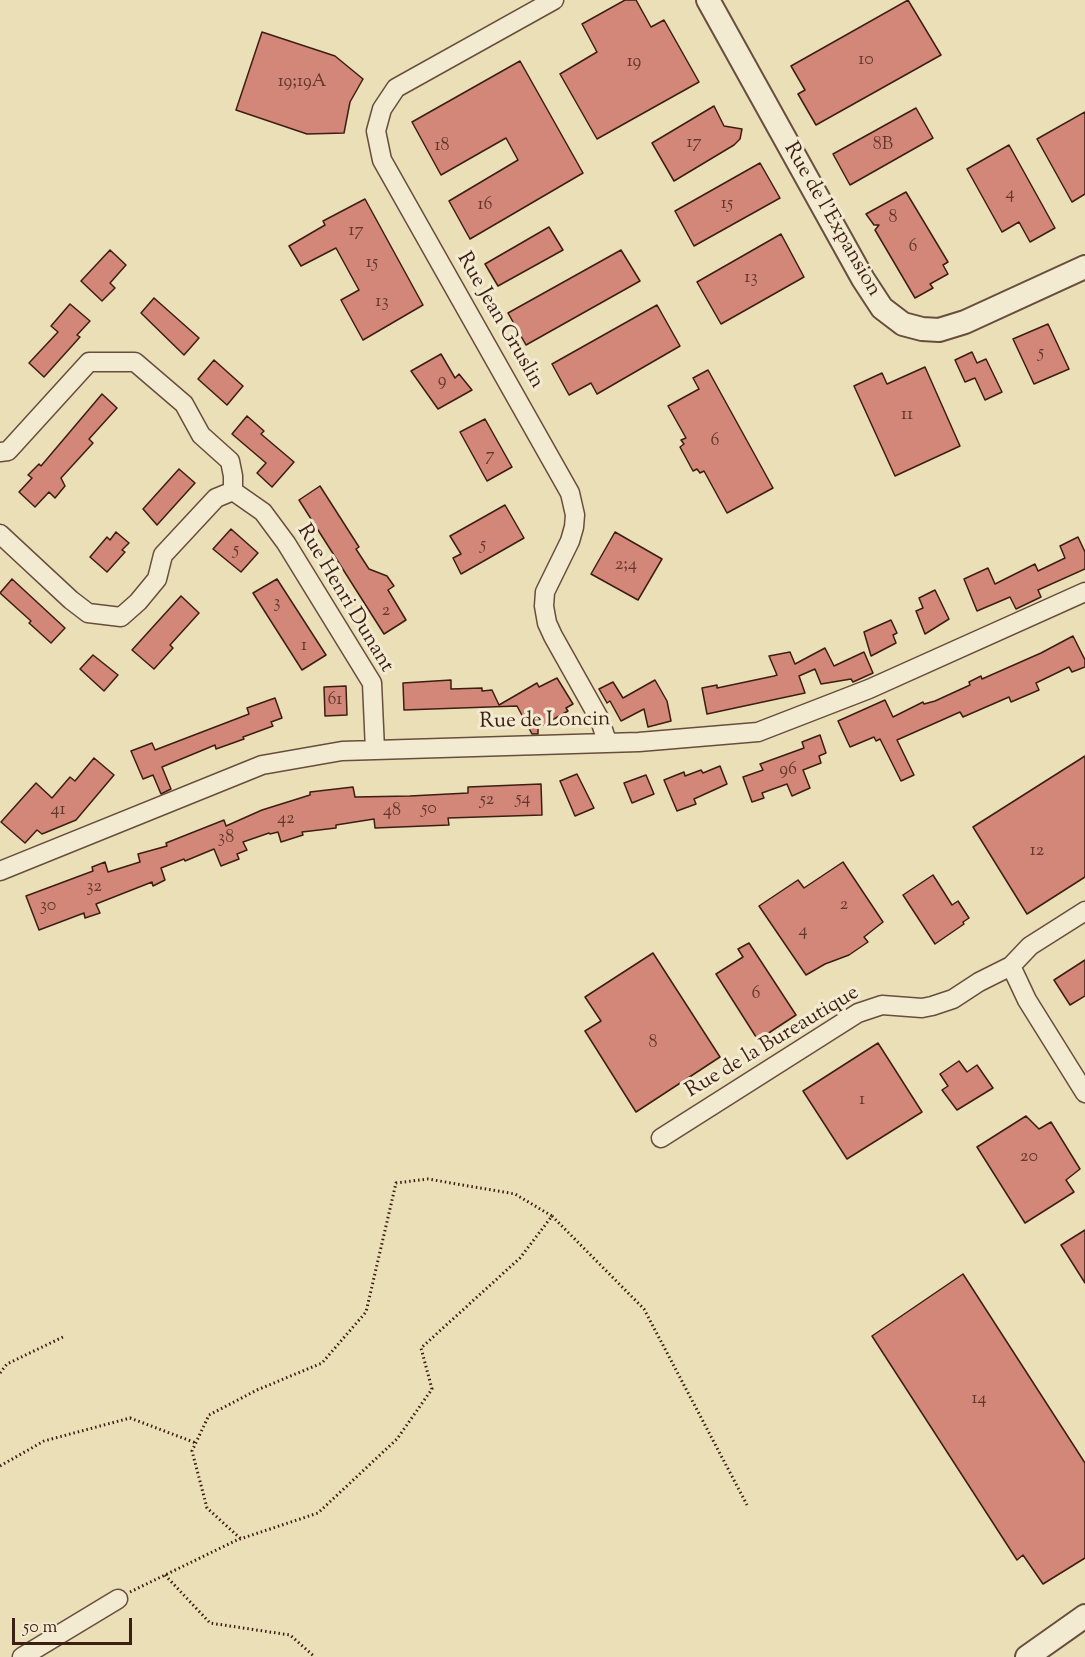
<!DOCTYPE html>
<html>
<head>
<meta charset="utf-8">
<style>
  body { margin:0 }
  #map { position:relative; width:1085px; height:1657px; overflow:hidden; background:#ebdfb8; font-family:"Sorts Mill Goudy",serif }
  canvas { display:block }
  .scale { position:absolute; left:12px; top:1618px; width:120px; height:27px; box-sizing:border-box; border:3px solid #3d1e12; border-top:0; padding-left:8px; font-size:18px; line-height:21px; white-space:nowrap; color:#3d1e12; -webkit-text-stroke:4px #f2ead1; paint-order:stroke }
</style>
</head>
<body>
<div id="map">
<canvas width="1085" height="1657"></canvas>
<div class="scale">50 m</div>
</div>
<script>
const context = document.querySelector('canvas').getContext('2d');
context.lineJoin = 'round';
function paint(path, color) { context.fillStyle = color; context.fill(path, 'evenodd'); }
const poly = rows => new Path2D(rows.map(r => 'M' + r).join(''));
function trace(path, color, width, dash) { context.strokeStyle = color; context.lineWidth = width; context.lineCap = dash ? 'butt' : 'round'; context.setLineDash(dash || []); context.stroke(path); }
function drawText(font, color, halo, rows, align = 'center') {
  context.font = font + ' "Sorts Mill Goudy",serif'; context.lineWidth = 6; context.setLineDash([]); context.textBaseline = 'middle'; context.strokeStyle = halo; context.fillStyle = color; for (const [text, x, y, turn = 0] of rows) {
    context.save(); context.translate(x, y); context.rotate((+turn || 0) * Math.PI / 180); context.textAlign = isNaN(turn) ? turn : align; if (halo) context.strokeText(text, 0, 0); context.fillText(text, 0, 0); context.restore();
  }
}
const building = poly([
  [625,0,636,0,651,27,664,20,699,82,597,139,560,74,597,52,582,24,625,0],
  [908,0,941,55,816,125,798,94,805,90,791,66,908,0],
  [262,32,335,56,363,79,350,102,344,133,307,134,236,110,262,32],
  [520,61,583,173,470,239,449,201,518,160,506,138,441,175,412,122,520,61],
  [714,106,724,126,742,129,740,139,734,145,674,181,652,143,714,106],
  [916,108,933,138,850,185,833,154,916,108],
  [1085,112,1085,194,1072,202,1037,139,1085,112],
  [1009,145,1055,228,1030,242,1019,222,1002,232,967,169,1009,145],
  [760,163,780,198,694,246,675,211,760,163],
  [906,192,948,262,943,265,948,274,930,284,933,288,915,298,875,230,879,225,874,225,866,214,906,192],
  [365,199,423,305,363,340,341,300,359,290,336,248,301,266,289,246,325,225,323,221,365,199],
  [549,227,563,250,498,286,485,264,549,227],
  [781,234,804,277,721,324,697,282,781,234],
  [110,250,126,265,110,283,115,288,102,301,81,281,110,250],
  [621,250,640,281,526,345,508,313,621,250],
  [154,298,199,338,184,355,141,313,154,298],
  [70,304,90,321,77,335,80,337,44,377,29,363,58,332,51,326,70,304],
  [657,305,680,346,597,394,591,383,569,395,552,364,657,305],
  [1048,324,1069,369,1034,384,1013,339,1048,324],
  [972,352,977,363,986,359,1002,392,985,400,975,378,965,382,955,360,972,352],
  [441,354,455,378,459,374,472,390,438,409,411,371,441,354],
  [214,360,243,386,227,405,198,379,214,360],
  [925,367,960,446,895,476,854,386,882,373,887,384,925,367],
  [708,370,773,488,727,513,704,471,700,473,697,469,693,471,680,447,684,444,681,440,686,438,668,406,699,389,693,378,708,370],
  [102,394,117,408,89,439,93,443,61,478,65,486,55,498,49,492,35,507,19,492,32,478,28,475,39,464,41,466,102,394],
  [247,416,264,431,261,434,294,462,272,487,257,473,266,463,232,434,247,416],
  [485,419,512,467,487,481,460,432,485,419],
  [179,469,195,483,157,525,143,509,179,469],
  [320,486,359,547,356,549,369,569,387,576,394,586,388,590,406,620,384,634,299,500,320,486],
  [505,505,524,538,461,574,453,558,461,554,450,536,505,505],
  [231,529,258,553,241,572,213,549,231,529],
  [116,532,129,543,122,550,125,552,107,572,90,557,107,537,110,540,116,532],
  [615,532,662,559,638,600,591,574,615,532],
  [1078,537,1085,552,1085,569,1038,590,1041,597,1016,609,1010,597,977,611,964,579,988,568,995,584,1035,564,1038,571,1065,558,1060,546,1078,537],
  [12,579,65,628,51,643,29,623,31,621,0,593,12,579],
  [277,579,326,655,302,670,253,593,277,579],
  [935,590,949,619,925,634,916,611,923,608,919,598,935,590],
  [181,596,199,613,170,645,173,648,154,669,132,650,181,596],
  [891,620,897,633,893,635,896,643,871,656,864,632,891,620],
  [1073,636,1085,660,1085,667,1072,672,1069,667,1036,683,1039,690,1011,702,1009,697,963,717,960,712,897,740,914,775,901,781,880,739,876,741,874,737,850,747,838,721,885,700,893,717,923,702,924,704,935,701,970,685,969,682,981,676,982,679,1041,653,1073,636],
  [825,648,834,666,864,652,873,673,853,682,851,679,821,684,815,669,799,676,805,693,707,714,702,688,717,685,717,688,774,676,777,675,769,656,790,652,795,664,825,648],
  [93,655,118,675,104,691,80,669,93,655],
  [557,678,573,704,566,708,568,711,538,728,538,734,532,734,517,706,404,710,403,683,451,680,451,689,482,688,482,691,492,690,499,705,537,683,539,687,557,678],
  [655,680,667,701,671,721,648,727,644,709,621,721,610,701,607,703,599,689,613,682,623,698,655,680],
  [346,686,347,715,325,716,324,687,346,686],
  [275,698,282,718,271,722,273,726,243,737,244,739,216,749,215,745,162,767,171,789,161,794,153,775,143,779,131,751,152,743,155,750,249,714,247,708,275,698],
  [820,735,826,753,819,756,821,763,803,770,810,788,792,796,787,784,762,793,764,798,752,802,743,777,763,770,760,764,804,748,802,742,820,735],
  [1085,756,1085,877,1027,914,973,827,1085,756],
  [94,758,114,775,76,820,42,834,37,830,25,843,1,822,36,783,52,798,70,777,75,781,94,758],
  [720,766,727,784,694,799,696,804,677,811,664,780,684,772,685,776,701,770,703,773,720,766],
  [577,774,594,808,575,816,560,781,577,774],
  [646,775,654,794,632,803,624,783,646,775],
  [541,784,542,815,448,818,449,825,375,828,374,819,336,825,336,828,302,832,303,835,281,842,278,832,270,834,269,833,243,842,247,850,237,854,239,859,221,866,214,849,185,861,184,859,161,868,165,880,153,886,152,882,96,904,100,913,85,918,84,913,39,930,26,896,93,871,92,867,105,862,108,872,140,862,138,854,167,846,166,843,224,820,226,826,262,810,310,795,310,792,353,787,355,797,410,796,468,793,468,787,541,784],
  [843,862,883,922,864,937,868,942,849,955,825,964,806,975,759,906,798,880,804,888,843,862],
  [933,875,952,905,958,901,969,918,963,922,964,924,935,944,903,895,933,875],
  [749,943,796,1015,758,1040,716,974,743,957,738,949,749,943],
  [653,953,720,1057,636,1112,585,1031,601,1021,585,997,653,953],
  [1085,960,1085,996,1070,1005,1054,980,1085,960],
  [878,1043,922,1112,847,1159,803,1091,878,1043],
  [959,1061,967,1072,977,1065,993,1088,957,1110,942,1090,948,1086,940,1074,959,1061],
  [1026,1116,1039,1129,1051,1122,1080,1169,1066,1180,1074,1192,1025,1223,977,1147,1026,1116],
  [1085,1230,1085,1283,1061,1245,1085,1230],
  [963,1274,1085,1463,1085,1558,1043,1584,1023,1555,1017,1560,872,1336,963,1274]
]);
paint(building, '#d38779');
trace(building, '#3d1e12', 1.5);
const minor = poly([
  [554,0,396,88,382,109,376,131,382,160,570,493,575,515,574,527,570,541,545,592,544,606,547,623,553,636,600,720,607,742],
  [0,452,8,451,89,362,135,362,184,404,201,435,230,461,233,476,233,491],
  [233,491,263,512,286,543,372,683,375,750],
  [0,534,71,600,88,613,121,617,138,602,157,579,163,555,216,498,233,491],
  [0,871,262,765,342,751,639,742,758,732,869,689,1085,592],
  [1085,911,1030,946,1011,966,1027,1000,1085,1093],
  [661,1138,858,1013,882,1005,922,1008,932,1006,953,999,979,982,1011,966],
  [22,1657,118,1599]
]);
const tertiary = poly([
  [708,0,863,279,882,308,903,324,922,329,939,330,965,322,1085,267],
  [1027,1657,1085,1616]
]);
trace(minor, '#684e3c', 21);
trace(tertiary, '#684e3c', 26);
trace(poly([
  [552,1216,644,1309,747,1505],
  [0,1373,7,1364,65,1336],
  [0,1466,44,1441,130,1418,196,1443],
  [165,1575,210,1623,290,1635,315,1657],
  [130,1592,237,1540,318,1513,397,1439,432,1389,421,1348,520,1258,552,1216,515,1194,428,1179,396,1183,366,1312,322,1363,257,1390,209,1415,192,1451,207,1508,241,1539]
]), '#3d1e12', 3, [1.5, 3]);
trace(minor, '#f2ead1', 18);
trace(tertiary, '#f2ead1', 22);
drawText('18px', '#62382c', null, [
  ["10",866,61],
  ["19",634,63],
  ["19;19A",302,83],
  ["17",694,144],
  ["8B",883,146],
  ["18",442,147],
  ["4",1010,195],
  ["15",727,205],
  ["16",485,206],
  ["8",893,219],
  ["17",356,232],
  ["6",913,248],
  ["15",372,264],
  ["13",751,279],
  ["13",382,303],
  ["5",1041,354],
  ["9",442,382],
  ["11",907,416],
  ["6",715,442],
  ["7",490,457],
  ["5",483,546],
  ["5",236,551],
  ["2;4",626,566],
  ["3",277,604],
  ["2",386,612],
  ["1",304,647],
  ["61",335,701],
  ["96",788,771],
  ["54",523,800],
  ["52",487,801],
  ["50",429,810],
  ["41",58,811],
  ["48",392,812],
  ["42",286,820],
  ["38",226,839],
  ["12",1037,852],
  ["32",94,888],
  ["2",844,906],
  ["30",48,907],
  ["4",803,932],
  ["6",756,995],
  ["8",653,1044],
  ["1",862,1101],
  ["20",1029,1158],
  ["14",979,1400]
]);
drawText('21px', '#3d1e12', '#f2ead1', [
  ["Rue de l'Expansion",831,220,60],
  ["Rue Jean Gruslin",499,321,60],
  ["Rue Henri Dunant",344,599,59],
  ["Rue de Loncin",545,722,-1],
  ["Rue de la Bureautique",773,1043,-31]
]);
</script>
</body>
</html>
